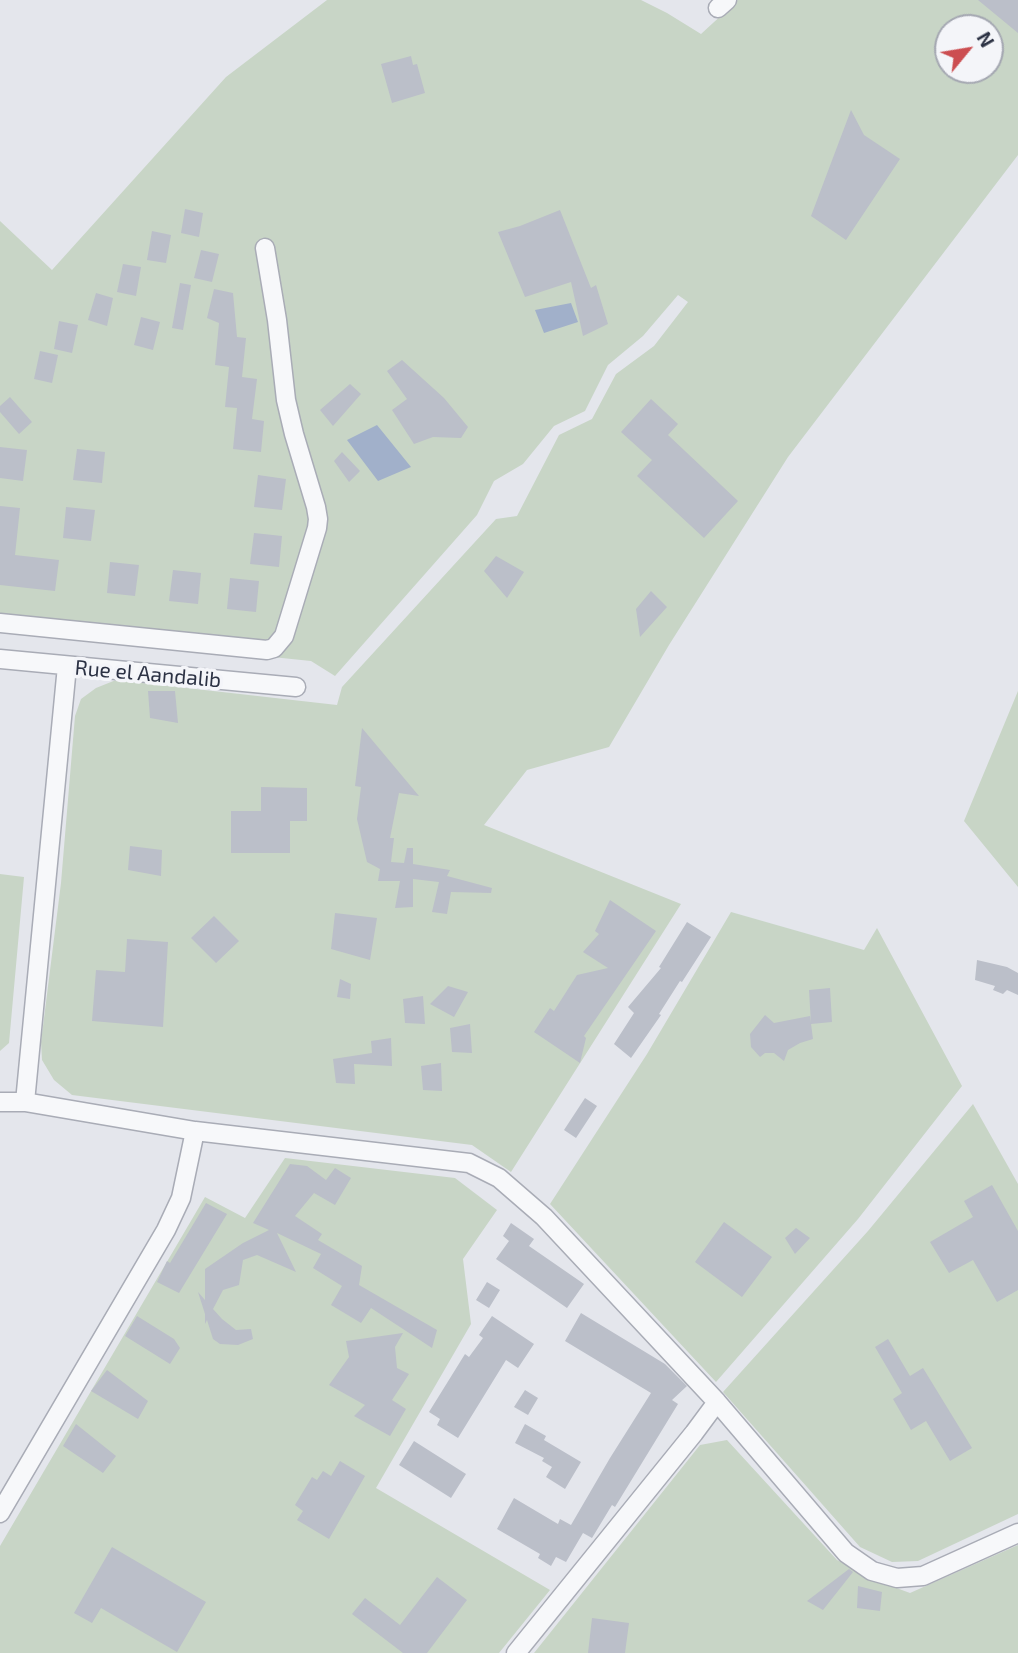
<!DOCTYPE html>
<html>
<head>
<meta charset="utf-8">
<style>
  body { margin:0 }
  #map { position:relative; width:1018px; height:1653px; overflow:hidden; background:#e4e6ec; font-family:"Exo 2",sans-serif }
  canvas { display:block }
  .north { position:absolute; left:934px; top:14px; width:70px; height:70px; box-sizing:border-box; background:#f4f5f9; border:2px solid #a4a7b1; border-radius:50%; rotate:60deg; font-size:19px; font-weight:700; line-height:28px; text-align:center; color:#2c3244 }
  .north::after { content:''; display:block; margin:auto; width:24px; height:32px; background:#cc4e51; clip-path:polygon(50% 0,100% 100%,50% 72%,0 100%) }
</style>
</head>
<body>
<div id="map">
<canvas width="1018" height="1653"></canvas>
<div class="north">N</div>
</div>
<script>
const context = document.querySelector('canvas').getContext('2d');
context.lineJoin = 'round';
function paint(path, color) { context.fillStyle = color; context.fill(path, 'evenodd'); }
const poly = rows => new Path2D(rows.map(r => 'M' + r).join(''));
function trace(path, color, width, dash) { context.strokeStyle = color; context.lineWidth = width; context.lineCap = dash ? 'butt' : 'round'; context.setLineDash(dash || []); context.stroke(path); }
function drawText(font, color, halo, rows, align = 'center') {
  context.font = font + ' "Exo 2",sans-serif'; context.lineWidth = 7; context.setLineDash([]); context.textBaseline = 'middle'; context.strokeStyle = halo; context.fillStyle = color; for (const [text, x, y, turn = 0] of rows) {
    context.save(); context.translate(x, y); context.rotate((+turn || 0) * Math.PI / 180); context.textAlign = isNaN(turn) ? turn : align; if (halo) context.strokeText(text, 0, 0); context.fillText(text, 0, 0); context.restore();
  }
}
paint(poly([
  [327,0,641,0,667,13,701,34,738,0,1018,0,1018,155,788,457,669,645,609,747,527,770,484,825,681,904,511,1172,472,1145,72,1095,54,1080,42,1060,41,1042,61,883,75,716,81,699,96,688,116,680,337,705,342,687,496,519,517,516,559,435,592,419,616,374,654,346,688,302,678,295,643,336,608,365,585,411,554,426,523,464,494,481,477,515,335,676,311,661,0,629,0,221,52,270,226,77],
  [948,28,990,28,990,70,948,70],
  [1018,691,1018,887,964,821],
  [0,874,24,877,9,1043,0,1051],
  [731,912,864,950,877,928,962,1086,858,1219,716,1382,550,1204,647,1054],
  [973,1104,1018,1184,1018,1514,918,1561,892,1562,860,1547,723,1392,868,1231],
  [285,1158,455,1178,497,1210,463,1259,471,1324,376,1488,550,1590,499,1653,0,1653,0,1546,205,1197,245,1218],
  [727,1440,837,1560,883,1583,910,1593,1018,1545,1018,1653,534,1653,700,1445]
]), '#c8d5c6');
paint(poly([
  [571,303,578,322,544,333,535,310],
  [377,425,411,467,378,481,347,440]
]), '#a1b0ca');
paint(poly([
  [978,0,1018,0,1018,33],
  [411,56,413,65,417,64,425,93,392,103,381,64],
  [851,110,864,135,900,159,846,240,811,216],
  [185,209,203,213,199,237,181,233],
  [560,210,591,288,596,285,608,324,583,336,571,282,525,297,498,232,520,226],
  [152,231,171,235,166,263,147,260],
  [201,250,219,254,212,282,194,278],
  [123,264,141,267,136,296,117,292],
  [180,283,191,285,183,330,172,328],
  [214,289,233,293,237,337,246,338,242,377,257,379,252,419,264,421,261,452,233,449,237,408,225,407,229,367,215,365,219,323,207,318],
  [96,293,113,298,107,326,88,320],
  [141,317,160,322,153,350,134,345],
  [59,321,78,325,72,353,54,349],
  [40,351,58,355,52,383,34,379],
  [402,360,444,398,468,427,461,438,433,437,414,444,392,410,407,399,387,371],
  [350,384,361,394,333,426,320,410],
  [10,397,32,422,19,434,0,412,0,406],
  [651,399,678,424,668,435,738,501,704,538,637,476,652,460,621,432],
  [0,447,27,450,23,481,0,478],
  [77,449,105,452,102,483,73,480],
  [342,452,360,471,349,482,334,461],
  [258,475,286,479,282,510,254,507],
  [0,506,20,508,15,555,59,560,55,591,0,585],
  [66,507,95,510,91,541,63,538],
  [254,533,282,536,279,567,250,564],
  [496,556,524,572,507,598,484,571],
  [110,562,139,565,135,596,107,593],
  [173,570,201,573,198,604,169,601],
  [230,578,259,581,256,612,227,609],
  [651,591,667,607,640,637,636,609],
  [148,691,175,691,178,723,150,718],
  [362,728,419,796,399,793,390,838,394,838,391,862,404,863,407,848,413,848,413,864,450,870,447,876,492,888,491,893,451,892,447,914,432,912,439,882,413,879,413,907,395,908,400,881,378,881,380,869,367,862,357,819,361,787,355,786],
  [261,787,307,788,307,821,290,821,290,853,231,853,231,811,261,811],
  [130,846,162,850,161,876,128,870],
  [610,900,656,931,584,1036,586,1038,580,1063,534,1032,550,1008,554,1011,577,975,608,968,583,952,599,934,595,931],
  [335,913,377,918,370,960,331,949],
  [214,916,239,941,216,963,191,938],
  [687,922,711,937,682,982,680,981,659,1014,661,1015,631,1058,614,1044,634,1013,628,1007,661,968,659,967],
  [127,939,168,942,163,1027,92,1021,96,970,125,972],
  [977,960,1007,967,1018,973,1018,995,1007,990,1003,994,993,990,995,986,975,980],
  [340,979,351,984,350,999,337,997],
  [448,986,468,992,454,1017,430,1004],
  [830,988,832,1022,811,1024,809,990],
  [423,996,425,1024,405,1023,403,999],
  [765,1015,774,1023,810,1016,813,1039,800,1043,788,1050,784,1061,774,1053,765,1053,760,1057,751,1047,750,1034],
  [470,1024,472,1053,452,1052,450,1028],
  [391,1038,392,1066,354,1064,355,1084,336,1083,333,1059,372,1053,371,1041],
  [441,1063,442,1091,423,1090,421,1066],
  [585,1098,597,1106,576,1138,564,1130],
  [290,1164,307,1166,326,1180,335,1168,351,1178,335,1205,314,1193,295,1216,322,1234,318,1240,362,1266,359,1285,437,1330,432,1348,371,1308,361,1323,331,1305,342,1286,313,1268,321,1254,277,1233,296,1272,257,1255,243,1260,239,1285,223,1290,213,1309,222,1319,236,1330,251,1329,253,1339,238,1345,220,1344,213,1339,207,1320,205,1324,205,1314,198,1292,205,1300,205,1269,243,1243,269,1230,253,1223],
  [992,1185,1018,1231,1018,1290,997,1302,973,1260,949,1273,930,1242,973,1217,964,1201],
  [206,1203,227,1214,179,1293,157,1282,167,1261,170,1263],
  [724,1222,772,1257,742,1297,695,1262],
  [511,1223,534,1239,529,1246,584,1284,567,1308,496,1259,509,1241,503,1236],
  [796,1228,810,1238,795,1254,785,1238],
  [487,1282,500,1290,489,1308,476,1300],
  [581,1313,665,1364,687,1386,672,1400,678,1404,615,1507,612,1505,592,1538,583,1533,566,1562,556,1557,551,1566,538,1558,540,1554,497,1529,514,1498,558,1524,560,1519,571,1525,610,1458,651,1393,565,1341],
  [137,1316,174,1339,180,1348,170,1364,125,1336],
  [492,1316,534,1344,518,1368,506,1360,458,1438,437,1425,440,1419,429,1412,465,1354,469,1357,483,1338,479,1335],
  [403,1333,395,1347,397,1368,409,1374,392,1400,406,1409,390,1436,354,1416,365,1405,329,1385,349,1357,346,1341],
  [888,1339,910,1376,923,1368,972,1448,950,1461,926,1421,911,1430,893,1399,902,1393,875,1347],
  [107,1370,148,1401,138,1419,91,1391],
  [525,1390,538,1398,528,1415,514,1407],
  [76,1424,116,1456,103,1473,63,1446],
  [525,1424,546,1436,544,1440,581,1462,565,1489,546,1477,552,1467,542,1461,544,1458,515,1443],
  [414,1441,466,1474,451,1498,399,1465],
  [340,1461,365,1476,329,1539,297,1520,303,1511,295,1505,312,1477,317,1480,323,1471,331,1476],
  [112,1547,206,1602,177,1652,101,1608,92,1623,74,1613],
  [849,1569,853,1572,823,1610,807,1601],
  [437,1577,467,1600,427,1653,403,1653,352,1614,365,1598,400,1625],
  [858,1586,882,1592,880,1611,857,1608],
  [592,1618,629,1623,625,1653,588,1653]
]), '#bbbfc9');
const minor = poly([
  [718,8,727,0],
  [0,623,267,650,274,648,284,636,317,528,318,519,316,507,294,434,286,400,277,320,265,248],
  [0,659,296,687],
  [0,1102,25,1102,195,1131,469,1163,499,1178,544,1217,717,1402,846,1553,872,1571,897,1578,923,1576,1018,1533],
  [25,1102,67,666],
  [0,1513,166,1230,181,1198,195,1131],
  [516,1653,694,1433,717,1402]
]);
trace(minor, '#a9acb6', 21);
trace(minor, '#f7f8fa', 18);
drawText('21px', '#2c3244', '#f4f5f9', [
  ["Rue el Aandalib",148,674,5]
]);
</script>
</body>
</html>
